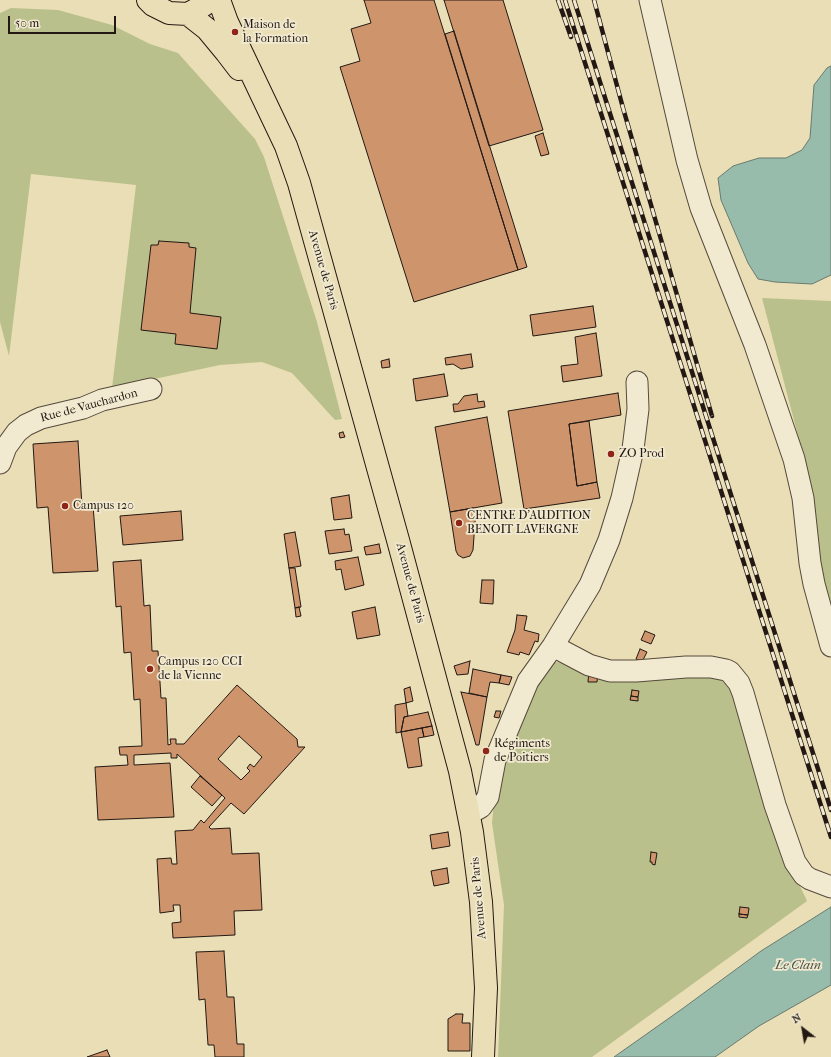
<!DOCTYPE html>
<html>
<head>
<meta charset="utf-8">
<style>
  body { margin:0 }
  #map { position:relative; width:831px; height:1057px; overflow:hidden; background:#eadeb6; font-family:"IM FELL French Canon",serif }
  canvas { display:block }
  .north { position:absolute; left:783px; top:1009px; width:40px; height:40px; -webkit-text-stroke:3px #f1ead0; paint-order:stroke; rotate:329deg; font-size:11px; font-weight:700; line-height:16px; text-align:center; color:#231813 }
  .north::after { content:''; display:block; margin:auto; width:14px; height:18px; background:#231813; clip-path:polygon(50% 0,100% 100%,50% 72%,0 100%) }
  .scale { position:absolute; left:8px; top:16px; width:108px; height:18px; box-sizing:border-box; border:2px solid #231813; border-top:0; padding-left:5px; font-size:12px; line-height:14px; white-space:nowrap; color:#231813; -webkit-text-stroke:3px #f1ead0; paint-order:stroke }
</style>
</head>
<body>
<div id="map">
<canvas width="831" height="1057"></canvas>
<div class="north">N</div>
<div class="scale">50 m</div>
</div>
<script>
const context = document.querySelector('canvas').getContext('2d');
context.lineJoin = 'round';
function paint(path, color) { context.fillStyle = color; context.fill(path, 'evenodd'); }
const poly = rows => new Path2D(rows.map(r => 'M' + r).join(''));
function trace(path, color, width, dash) { context.strokeStyle = color; context.lineWidth = width; context.lineCap = dash ? 'butt' : 'round'; context.setLineDash(dash || []); context.stroke(path); }
function drawText(font, color, halo, rows, align = 'center') {
  context.font = font + ' "IM FELL French Canon",serif'; context.lineWidth = 3.5; context.setLineDash([]); context.textBaseline = 'middle'; context.strokeStyle = halo; context.fillStyle = color; for (const [text, x, y, turn = 0] of rows) {
    context.save(); context.translate(x, y); context.rotate((+turn || 0) * Math.PI / 180); context.textAlign = isNaN(turn) ? turn : align; if (halo) context.strokeText(text, 0, 0); context.fillText(text, 0, 0); context.restore();
  }
}
paint(poly([
  [11,8,58,10,112,25,150,44,178,53,255,139,264,157,317,322,342,419,335,420,292,373,262,362,220,365,112,388,136,185,31,174,9,356,0,322,0,13],
  [762,298,831,301,831,609,821,578,807,470],
  [553,662,713,673,725,678,737,691,785,854,807,901,592,1057,498,1057,504,905,492,823,496,782,524,710,547,667]
]), '#bac08c');
const water = poly([
  [831,66,831,275,812,284,775,282,758,279,748,263,721,200,718,178,733,166,759,158,786,158,802,150,810,138,814,85,827,68,831,66],
  [831,907,831,985,759,1026,715,1057,614,1057,682,1009,761,951,831,907]
]);
paint(water, '#98bcab');
trace(water, '#697a6e', 1);
const building = poly([
  [364,0,434,0,518,270,414,302,340,67,360,61,351,29,371,23,364,0],
  [444,0,503,0,543,130,489,146,444,0],
  [454,31,527,267,518,270,445,34,454,31],
  [543,133,549,154,541,156,535,136,543,133],
  [159,241,189,243,189,247,196,248,190,313,221,317,217,349,175,344,176,334,141,330,151,245,158,245,159,241],
  [593,306,596,327,533,336,530,315,593,306],
  [596,333,602,376,563,382,561,366,578,364,575,337,596,333],
  [471,354,473,367,461,369,453,364,446,365,445,358,471,354],
  [389,359,390,367,382,368,381,361,389,359],
  [444,374,448,396,416,401,413,379,444,374],
  [618,393,621,415,569,424,577,486,597,482,600,498,524,509,508,411,618,393],
  [477,394,478,402,484,401,485,407,454,412,453,404,458,404,464,396,477,394],
  [487,417,502,503,450,512,435,427,487,417],
  [589,421,597,482,577,486,569,424,589,421],
  [343,432,345,437,340,438,339,433,343,432],
  [78,441,82,506,93,505,98,571,53,573,48,507,37,508,33,444,78,441],
  [349,495,352,518,334,520,331,498,349,495],
  [473,508,476,509,473,550,470,556,463,558,458,555,456,551,450,512,473,508],
  [181,511,183,540,123,545,120,516,181,511],
  [344,529,345,535,349,534,352,551,329,554,325,531,344,529],
  [295,532,301,566,289,568,284,534,295,532],
  [379,544,381,553,366,555,364,547,379,544],
  [358,557,364,585,345,590,341,569,336,570,335,561,358,557],
  [141,560,144,606,150,605,152,651,158,651,161,698,166,698,168,745,171,744,170,739,176,739,176,744,184,744,237,685,297,739,298,747,305,747,244,814,231,803,209,827,211,829,230,828,232,854,259,853,262,910,234,911,235,935,173,938,172,923,181,922,180,905,173,905,174,911,160,913,157,859,171,858,172,864,177,864,175,831,193,830,201,820,204,823,225,798,177,754,177,758,171,758,171,753,134,755,134,765,170,763,174,817,98,820,95,767,128,765,127,755,120,755,119,747,142,746,140,699,134,700,131,652,124,653,121,606,116,607,113,562,141,560],
  [239,736,262,757,254,767,250,764,247,768,250,771,241,780,218,759,239,736],
  [289,568,295,568,301,607,295,608,289,568],
  [482,580,494,580,493,604,480,603,482,580],
  [299,607,301,616,296,617,295,608,299,607],
  [375,607,380,635,357,639,352,612,375,607],
  [517,615,527,616,524,630,539,634,538,642,535,641,529,655,520,652,519,655,507,652,515,630,517,615],
  [645,631,655,635,651,644,641,640,645,631],
  [640,649,647,652,642,662,636,659,640,649],
  [470,661,468,674,457,675,454,666,470,661],
  [473,669,501,675,499,683,490,682,487,697,469,693,473,669],
  [589,671,598,672,597,682,588,682,589,671],
  [501,675,512,677,509,685,499,683,501,675],
  [410,687,413,701,406,703,404,689,410,687],
  [632,690,639,691,638,697,631,696,632,690],
  [461,692,487,697,479,745,476,745,461,692],
  [631,696,638,697,638,701,630,700,631,696],
  [406,703,408,716,404,717,401,732,396,733,395,705,406,703],
  [496,711,501,711,499,718,494,717,496,711],
  [428,712,432,726,401,732,404,717,428,712],
  [432,726,434,735,424,737,422,728,432,726],
  [422,728,424,737,418,738,422,766,408,768,401,732,422,728],
  [200,776,222,795,212,806,191,787,200,776],
  [448,832,450,846,432,849,430,835,448,832],
  [651,852,657,853,655,865,652,864,652,862,650,862,651,852],
  [447,868,449,883,434,886,431,871,447,868],
  [740,907,749,908,748,915,739,914,740,907],
  [739,914,748,915,747,918,739,917,739,914],
  [224,951,227,997,234,997,237,1044,244,1044,244,1057,215,1057,214,1045,208,1045,205,999,199,1000,196,952,224,951],
  [456,1014,463,1014,462,1023,470,1023,470,1051,448,1051,448,1019,456,1014],
  [107,1050,110,1057,87,1057,107,1050]
]);
paint(building, '#ce956d');
trace(building, '#231813', 1);
const minor = poly([
  [650,0,687,160,701,208,755,345,794,459,803,498,810,563,814,584,831,646],
  [0,463,6,447,17,432,26,425,41,418,83,408,102,400,151,389],
  [553,646,589,665,610,671,636,671,686,667,711,667,726,670,730,672,739,683,743,693,775,805,795,862,804,875,810,879,831,887],
  [469,814,481,807,488,797,495,760,528,681,553,646,590,585,609,540,622,498,633,449,638,409,637,382]
]);
const major = poly([
  [148,0,153,5,169,13,188,14,204,5,209,0],
  [219,0,227,22,286,146,299,183,398,540,460,771,472,832,481,902,486,988,483,1057],
  [188,14,207,29,226,52,239,69]
]);
trace(minor, '#554a3c', 23);
trace(major, '#231813', 24);
trace(minor, '#f1ead0', 21);
trace(major, '#eadeb6', 22);
const rail = poly([
  [558,0,571,37],
  [565,0,831,837],
  [574,0,831,810],
  [594,0,623,108,712,416]
]);
trace(rail, '#231813', 4.5);
trace(rail, '#f1ead0', 3, [9]);
for (const [x, y, r, color] of [
  [235,32,4,"#8f2418"],
  [611,454,4,"#8f2418"],
  [65,506,4,"#8f2418"],
  [459,523,4,"#8f2418"],
  [150,669,4,"#8f2418"],
  [486,751,4,"#8f2418"]
]) { const dot = new Path2D(); dot.arc(x, y, r, 0, 2 * Math.PI); context.fillStyle = color; context.fill(dot); trace(dot, '#f1ead0', 1.5); }
drawText('12px', '#231813', '#f1ead0', [
  ["Maison de",243,25],
  ["la Formation",243,39],
  ["ZO Prod",619,454],
  ["Campus 120",73,506],
  ["CENTRE D'AUDITION",467,516],
  ["BENOIT LAVERGNE",467,530],
  ["Campus 120 CCI",158,662],
  ["de la Vienne",158,676],
  ["Régiments",494,744],
  ["de Poitiers",494,758]
], 'left');
drawText('12px', '#231813', '#f1ead0', [
  ["Avenue de Paris",323,270,74],
  ["Rue de Vauchardon",89,406,-15],
  ["Avenue de Paris",410,583,75],
  ["Avenue de Paris",479,898,-95]
]);
drawText('italic 13px', '#4c5148', '#f1ead0', [
  ["Le Clain",798,966]
]);
</script>
</body>
</html>
